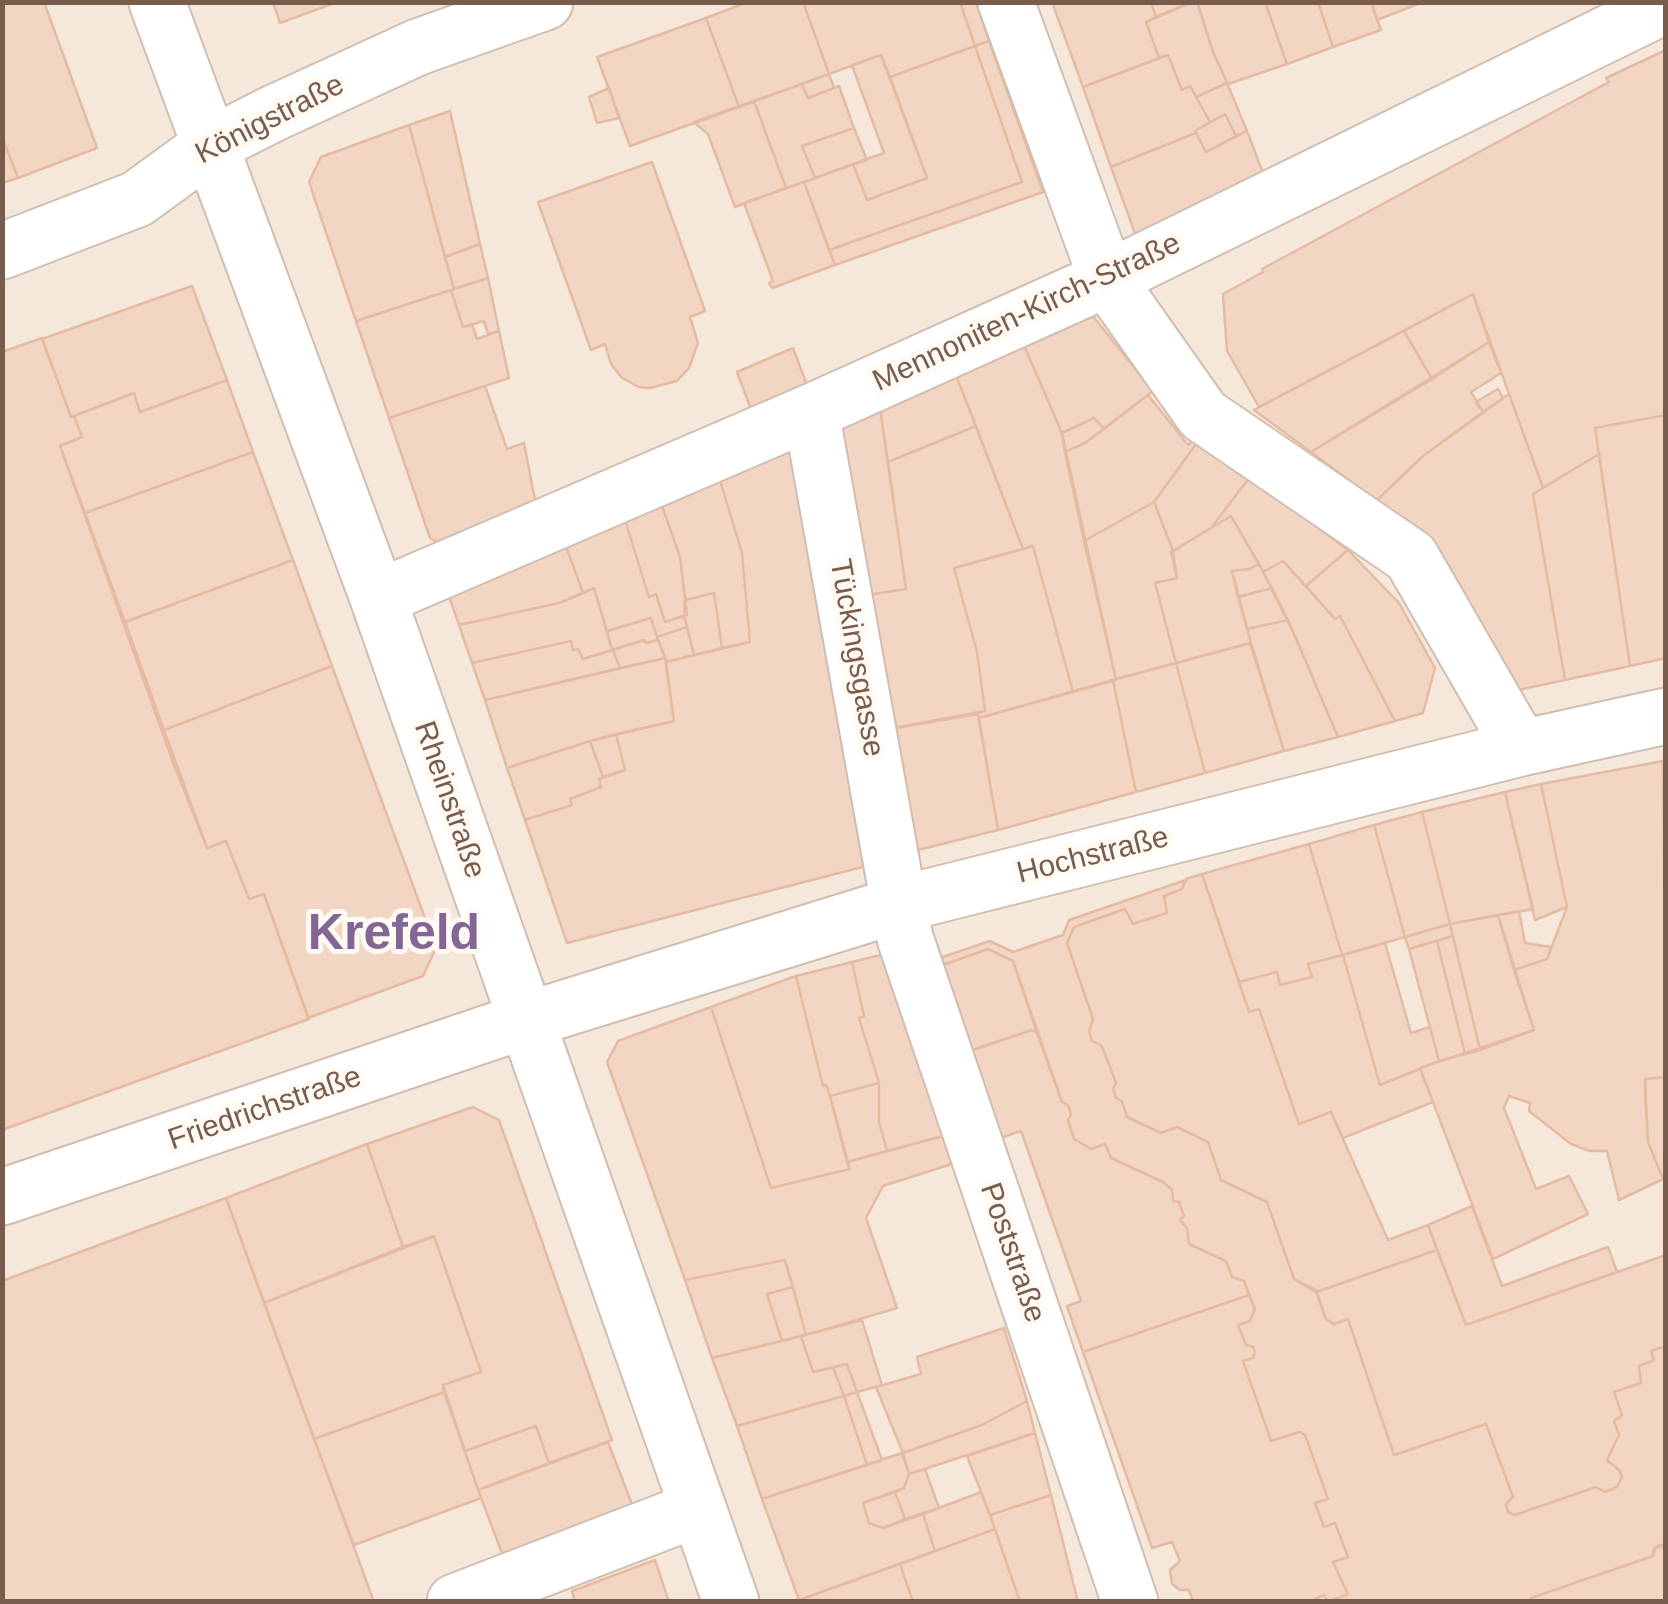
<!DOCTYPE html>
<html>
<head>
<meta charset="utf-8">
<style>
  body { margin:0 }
  #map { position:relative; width:1668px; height:1604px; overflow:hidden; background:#fdf6ec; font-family:Helvetica,sans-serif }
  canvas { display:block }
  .frame { position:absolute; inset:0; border:5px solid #7a5c4d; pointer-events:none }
</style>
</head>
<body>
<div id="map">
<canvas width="1668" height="1604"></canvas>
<div class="frame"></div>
</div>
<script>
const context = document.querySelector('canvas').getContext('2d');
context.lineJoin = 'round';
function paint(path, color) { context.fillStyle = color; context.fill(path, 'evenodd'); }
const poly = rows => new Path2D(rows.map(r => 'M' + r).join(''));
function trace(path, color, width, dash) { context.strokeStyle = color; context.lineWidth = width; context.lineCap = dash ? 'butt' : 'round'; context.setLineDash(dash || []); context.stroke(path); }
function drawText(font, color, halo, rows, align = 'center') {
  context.font = font + ' Helvetica,sans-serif'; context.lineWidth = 10; context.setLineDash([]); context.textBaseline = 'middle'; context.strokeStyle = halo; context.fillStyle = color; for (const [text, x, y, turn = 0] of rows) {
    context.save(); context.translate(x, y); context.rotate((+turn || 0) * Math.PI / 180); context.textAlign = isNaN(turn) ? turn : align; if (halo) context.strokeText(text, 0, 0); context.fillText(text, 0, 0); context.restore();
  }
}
paint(poly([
  [3,3,1665,3,1665,1601,3,1601]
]), '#f5e8da');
const building = poly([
  [2,2,44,2,97,148,18,178,2,137,2,2],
  [273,2,337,2,280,23,273,2],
  [748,2,803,2,829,74,739,107,706,18,748,2],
  [803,2,960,2,975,46,890,77,881,55,829,74,803,2],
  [960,2,976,2,989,41,975,46,960,2],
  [1052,2,1151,2,1156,17,1146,22,1159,58,1083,87,1052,2],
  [1151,2,1192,2,1156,17,1151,2],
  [1192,2,1197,2,1213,52,1227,83,1196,97,1190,86,1182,90,1168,55,1159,58,1146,22,1192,2],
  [1202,2,1265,2,1287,64,1228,84,1213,52,1198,4,1202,2],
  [1265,2,1318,2,1333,47,1287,64,1265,2],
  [1318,2,1371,2,1381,30,1333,47,1318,2],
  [1371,2,1423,2,1377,20,1371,2],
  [706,18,739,107,630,146,597,57,706,18],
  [989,41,1043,192,835,265,829,250,1022,182,975,46,989,41],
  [975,46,1022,182,829,250,804,182,853,164,867,200,927,178,890,77,975,46],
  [1666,50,1666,415,1595,428,1599,454,1543,488,1473,294,1259,407,1227,351,1223,294,1263,272,1262,269,1609,82,1606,78,1666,50],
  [881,55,927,178,867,200,853,164,884,153,852,65,881,55],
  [1168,55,1182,90,1190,86,1210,122,1195,131,1196,133,1111,167,1083,87,1168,55],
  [829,74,834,88,808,98,802,84,829,74],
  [1227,83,1247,131,1236,136,1225,114,1210,122,1196,97,1227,83],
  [802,84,808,98,839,86,854,128,802,146,815,178,786,188,754,101,802,84],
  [609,88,619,118,597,123,589,97,609,88],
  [754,101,786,188,735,207,708,134,694,122,754,101],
  [450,111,480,244,445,257,409,125,450,111],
  [1225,114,1236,136,1206,152,1195,131,1225,114],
  [409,125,454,289,356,321,309,182,321,157,409,125],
  [854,128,867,160,815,178,802,146,854,128],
  [1247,131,1264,176,1137,239,1111,167,1196,133,1206,152,1247,131],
  [2,137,18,178,2,183,2,137],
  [652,162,705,311,690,317,698,343,689,368,677,381,650,388,639,387,622,378,611,364,605,344,591,350,538,202,652,162],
  [804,182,835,265,772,288,769,283,773,281,744,203,804,182],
  [480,244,488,278,454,289,445,257,480,244],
  [488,278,499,331,488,334,484,321,463,327,451,290,488,278],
  [192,286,227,380,140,412,134,393,71,417,42,339,192,286],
  [451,290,463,327,472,324,477,339,499,331,509,378,389,418,356,321,451,290],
  [1473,294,1489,342,1432,379,1404,331,1473,294],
  [1092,315,1153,391,1104,429,1094,418,1062,433,1023,343,1092,315],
  [1404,331,1432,379,1311,452,1254,410,1404,331],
  [42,338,71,417,74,416,82,437,60,446,174,765,207,848,226,841,249,899,264,894,309,1019,2,1130,2,352,42,338],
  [1489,342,1501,373,1471,392,1483,412,1423,456,1376,501,1311,452,1489,342],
  [1024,346,1062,433,1116,680,1073,692,1033,546,1023,549,956,375,1024,346],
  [793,348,808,388,752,412,737,372,793,348],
  [956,375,976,426,888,462,880,408,956,375],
  [227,380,253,452,85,513,60,446,82,437,74,416,134,393,140,412,227,380],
  [485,386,507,449,524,443,536,505,439,543,430,538,389,418,485,386],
  [1498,389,1503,398,1483,412,1476,402,1498,389],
  [1509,394,1543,488,1533,494,1565,680,1509,692,1376,501,1423,456,1509,394],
  [1148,395,1188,445,1196,438,1199,440,1154,502,1084,541,1065,452,1085,443,1148,395],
  [880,408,906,589,855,597,826,431,880,408],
  [1666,415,1666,658,1630,666,1595,428,1666,415],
  [1094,418,1104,429,1085,443,1065,452,1062,433,1094,418],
  [976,426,1023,549,954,568,977,652,985,711,878,731,855,597,906,589,888,462,976,426],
  [804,440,878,863,567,943,525,820,572,805,570,799,601,787,599,779,625,770,616,734,674,721,666,662,750,642,742,553,719,477,804,440],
  [1199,440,1250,477,1211,528,1173,551,1154,502,1199,440],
  [253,452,293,560,125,622,85,513,253,452],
  [1599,454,1630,666,1565,680,1533,494,1599,454],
  [719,477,742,553,750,642,722,648,714,593,685,600,680,557,661,503,719,477],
  [1250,477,1348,550,1306,586,1283,561,1263,572,1231,516,1211,528,1250,477],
  [1154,502,1173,551,1177,578,1155,583,1176,663,1116,679,1084,541,1154,502],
  [661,503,680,557,687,615,665,622,656,594,649,597,624,517,661,503],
  [1231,516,1259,564,1249,569,1232,571,1251,643,1176,663,1155,583,1177,578,1171,552,1231,516],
  [624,517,649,597,656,594,665,622,684,616,687,627,657,637,651,618,607,631,594,588,583,593,564,541,624,517],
  [564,541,583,593,559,603,459,625,446,588,564,541],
  [1033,546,1073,692,979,718,978,713,985,711,977,652,954,568,1033,546],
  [1348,550,1399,603,1435,668,1423,713,1395,721,1340,616,1335,619,1306,586,1348,550],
  [293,560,332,666,164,730,125,622,293,560],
  [1283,561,1335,619,1340,616,1395,721,1338,737,1296,638,1263,572,1283,561],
  [1259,564,1272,588,1238,597,1232,571,1249,569,1259,564],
  [594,588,612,650,583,659,578,649,573,650,571,641,472,663,459,625,559,603,594,588],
  [1272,588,1288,620,1247,629,1238,597,1272,588],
  [714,593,722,648,694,655,684,616,685,600,714,593],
  [651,618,658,640,646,643,644,640,612,650,607,631,651,618],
  [1288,620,1338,737,1284,751,1247,629,1288,620],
  [687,627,694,655,667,662,657,637,687,627],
  [644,640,646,643,658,640,665,658,620,668,613,650,644,640],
  [571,641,573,650,578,649,583,659,613,650,620,668,485,700,472,663,571,641],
  [1250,643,1284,751,1205,773,1176,663,1250,643],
  [665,658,674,721,590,741,507,768,485,700,665,658],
  [1176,663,1205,773,1136,792,1113,680,1176,663],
  [332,666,436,948,423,976,308,1018,264,894,249,899,226,841,207,848,164,730,332,666],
  [1113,680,1136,792,998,830,979,718,1113,680],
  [978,714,998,830,902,854,878,731,978,714],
  [616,734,625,770,603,777,590,741,616,734],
  [590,741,603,777,599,779,601,787,570,799,572,805,525,820,507,768,590,741],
  [1663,761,1666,1077,1645,1079,1645,1093,1648,1142,1663,1179,1619,1200,1607,1151,1590,1151,1571,1144,1529,1111,1530,1103,1509,1096,1504,1108,1536,1189,1569,1176,1588,1214,1493,1259,1420,1068,1534,1030,1514,970,1547,959,1567,907,1541,784,1663,761],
  [1541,784,1567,907,1535,920,1505,792,1541,784],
  [1505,792,1533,909,1450,924,1422,812,1505,792],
  [1422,812,1450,924,1405,937,1374,825,1422,812],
  [1374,825,1405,937,1342,955,1309,844,1374,825],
  [1309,844,1342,955,1308,964,1312,977,1280,985,1277,972,1239,982,1202,874,1309,844],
  [1202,874,1249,1012,1259,1009,1299,1124,1331,1112,1388,1240,1428,1225,1437,1250,1316,1292,1294,1279,1267,1202,1221,1180,1208,1142,1177,1127,1161,1133,1127,1117,1122,1101,1116,1098,1113,1089,1116,1083,1102,1046,1092,1041,1089,1031,1093,1019,1067,943,1074,927,1125,909,1133,924,1167,913,1164,896,1182,889,1186,879,1202,874],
  [1186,880,1182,889,1164,896,1167,913,1133,924,1125,909,1074,927,1067,943,1093,1019,1089,1031,1092,1041,1102,1046,1116,1083,1113,1089,1116,1098,1122,1101,1127,1117,1161,1133,1177,1127,1208,1142,1221,1180,1267,1202,1294,1279,1316,1290,1326,1319,1334,1324,1348,1319,1394,1455,1486,1424,1513,1497,1506,1504,1508,1512,1515,1515,1596,1487,1605,1492,1617,1487,1622,1477,1620,1471,1607,1460,1619,1435,1614,1421,1622,1415,1614,1392,1641,1383,1639,1366,1654,1360,1651,1351,1666,1346,1666,1547,1656,1547,1653,1556,1531,1598,1529,1602,1328,1602,1348,1594,1333,1562,1348,1557,1335,1523,1324,1527,1315,1503,1328,1499,1305,1435,1300,1432,1271,1441,1243,1361,1253,1358,1255,1352,1253,1347,1246,1345,1238,1325,1250,1321,1255,1309,1244,1281,1232,1277,1226,1261,1189,1244,1187,1228,1180,1220,1184,1216,1179,1202,1173,1201,1172,1190,1163,1182,1111,1158,1105,1144,1091,1149,1074,1139,1068,1120,1071,1114,1068,1105,1062,1102,1013,961,988,949,940,966,937,959,990,941,1013,952,1063,935,1069,920,1186,880],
  [1519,911,1525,943,1551,947,1547,959,1514,970,1498,915,1519,911],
  [1498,915,1534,1030,1480,1050,1450,924,1498,915],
  [1450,924,1453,936,1409,949,1405,937,1450,924],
  [1453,936,1480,1050,1465,1054,1437,941,1453,936],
  [1437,941,1465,1054,1439,1061,1409,949,1437,941],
  [1385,943,1411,1033,1430,1027,1439,1061,1380,1085,1343,955,1385,943],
  [988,949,1013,961,1037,1033,1032,1030,990,1044,973,1050,971,1056,940,966,988,949],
  [893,952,947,1135,887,1151,879,1122,879,1083,859,1018,864,1016,852,962,893,952],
  [1343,955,1380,1085,1420,1069,1433,1102,1343,1138,1331,1112,1299,1124,1259,1009,1249,1012,1239,982,1277,972,1280,985,1312,977,1308,964,1343,955],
  [852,962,864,1016,859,1018,879,1083,830,1096,826,1085,823,1086,796,976,852,962],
  [796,976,823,1086,826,1085,830,1096,850,1169,771,1188,711,1007,796,976],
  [711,1007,771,1188,850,1169,847,1162,947,1135,955,1163,883,1186,866,1218,897,1308,806,1335,785,1260,685,1280,607,1062,618,1041,711,1007],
  [1032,1030,1037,1033,1062,1102,1068,1105,1071,1114,1068,1120,1074,1139,1091,1149,1105,1144,1111,1158,1163,1182,1172,1190,1173,1201,1179,1202,1184,1216,1180,1220,1187,1228,1189,1244,1226,1261,1232,1277,1244,1281,1249,1295,1083,1352,1067,1306,1081,1301,1021,1131,994,1140,971,1056,973,1050,1032,1030],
  [1666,1077,1666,1177,1663,1179,1648,1142,1645,1079,1666,1077],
  [879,1083,879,1122,887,1151,847,1162,830,1096,879,1083],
  [473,1107,499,1120,612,1440,549,1463,536,1426,465,1451,443,1385,481,1372,434,1236,403,1247,367,1144,473,1107],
  [367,1144,403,1247,264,1303,226,1198,367,1144],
  [226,1198,374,1602,2,1602,2,1281,226,1198],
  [1472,1206,1502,1286,1608,1247,1617,1272,1466,1325,1428,1225,1472,1206],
  [434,1236,481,1372,443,1385,444,1392,314,1439,264,1303,434,1236],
  [1437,1250,1466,1325,1666,1255,1666,1346,1651,1351,1654,1360,1639,1366,1641,1383,1614,1392,1622,1415,1614,1421,1619,1435,1607,1460,1620,1471,1622,1477,1617,1487,1605,1492,1596,1487,1515,1515,1508,1512,1506,1504,1513,1497,1486,1424,1394,1455,1348,1319,1334,1324,1326,1319,1316,1292,1437,1250],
  [785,1260,793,1287,767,1294,782,1341,712,1358,685,1280,785,1260],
  [793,1287,806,1335,782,1341,767,1294,793,1287],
  [1249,1295,1255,1309,1250,1321,1238,1325,1246,1345,1253,1347,1255,1352,1253,1358,1243,1361,1271,1441,1300,1432,1305,1435,1328,1499,1315,1503,1324,1527,1335,1523,1348,1557,1333,1562,1348,1594,1328,1602,1324,1595,1309,1602,1193,1602,1189,1590,1180,1590,1172,1584,1170,1570,1180,1561,1172,1542,1152,1548,1083,1352,1249,1295],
  [862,1320,882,1385,857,1392,847,1364,813,1372,801,1336,862,1320],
  [1004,1328,1027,1401,982,1425,903,1453,876,1387,921,1374,917,1357,1004,1328],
  [801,1336,813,1372,833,1367,844,1396,737,1426,712,1358,801,1336],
  [847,1364,857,1392,844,1396,833,1367,847,1364],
  [444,1392,481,1498,354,1545,314,1439,444,1392],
  [857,1392,882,1460,867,1465,844,1396,857,1392],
  [844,1396,867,1465,762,1499,737,1426,844,1396],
  [1027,1401,1035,1433,909,1474,903,1453,982,1425,1027,1401],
  [536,1426,549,1463,478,1490,465,1451,536,1426],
  [1035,1433,1051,1495,990,1515,967,1456,1035,1433],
  [608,1442,635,1512,505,1561,478,1490,608,1442],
  [902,1453,909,1474,904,1488,863,1503,869,1523,883,1528,923,1514,935,1551,799,1600,762,1499,902,1453],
  [925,1469,939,1508,905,1519,895,1492,904,1488,909,1474,925,1469],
  [895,1492,905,1519,883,1528,869,1523,863,1503,895,1492],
  [981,1492,995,1529,935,1551,923,1514,981,1492],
  [1051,1495,1078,1602,1020,1602,990,1515,1051,1495],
  [995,1529,1020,1602,913,1602,900,1564,995,1529],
  [1660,1545,1666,1547,1666,1602,1529,1602,1531,1598,1653,1556,1653,1550,1660,1545],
  [655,1560,669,1602,575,1602,572,1591,655,1560],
  [900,1564,913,1602,800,1602,799,1600,900,1564]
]);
paint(building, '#f3d5c3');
trace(building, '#e6bba3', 2.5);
const minor = poly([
  [157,2,378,598,731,1602],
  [1006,2,1107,279,1203,415,1411,557,1521,748],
  [2,251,137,199,211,145,272,114,418,47,545,2],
  [811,412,905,938,1130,1602],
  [378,598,811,412,1107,279,1666,5],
  [2,1197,527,1020,901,904,1521,748,1666,716],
  [455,1602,697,1509]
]);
trace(minor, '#d1beb0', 59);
trace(minor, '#fff', 55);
drawText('30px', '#7a5c4d', '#fffaf3', [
  ["Königstraße",270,120,-27],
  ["Mennoniten-Kirch-Straße",1027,313,-25],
  ["Tückingsgasse",856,658,80],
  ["Rheinstraße",449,800,71],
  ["Hochstraße",1093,856,-14],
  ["Friedrichstraße",265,1109,-19],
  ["Poststraße",1012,1253,71]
]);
drawText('bold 50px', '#846695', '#fffaf3', [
  ["Krefeld",394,935]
]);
</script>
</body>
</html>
